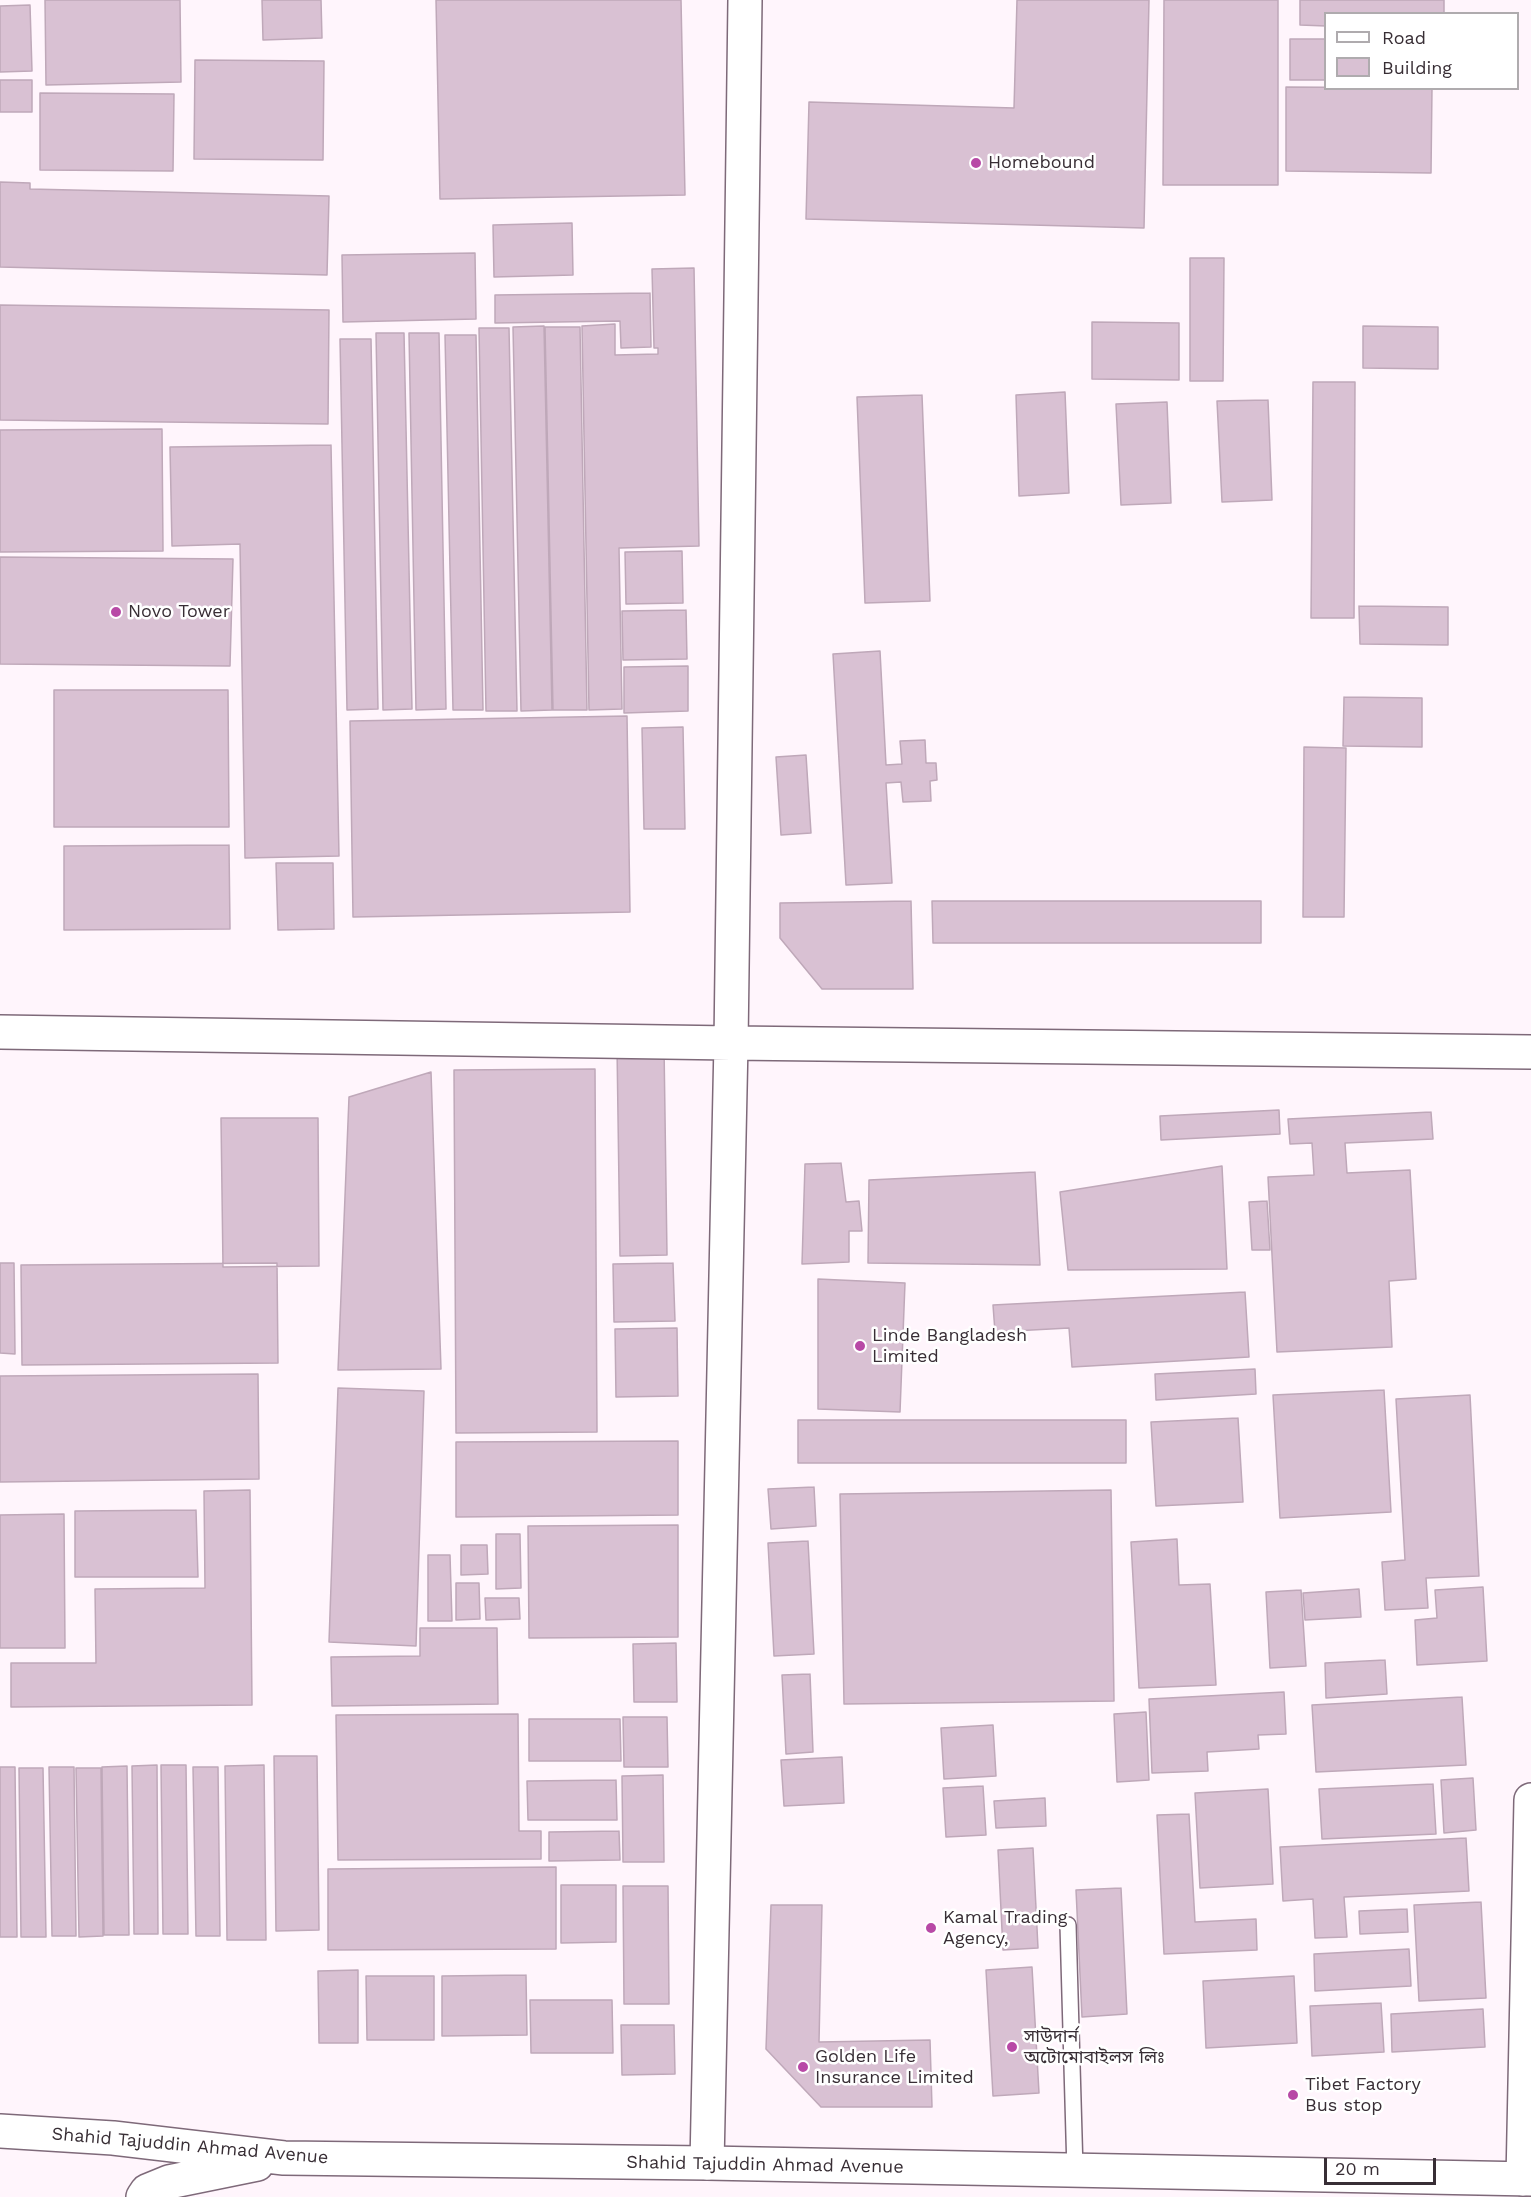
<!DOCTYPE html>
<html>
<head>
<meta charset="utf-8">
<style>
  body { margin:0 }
  #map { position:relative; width:1531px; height:2197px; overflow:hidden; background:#fff5fc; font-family:"Work Sans",sans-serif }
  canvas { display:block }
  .legend { position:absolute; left:1324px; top:12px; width:195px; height:78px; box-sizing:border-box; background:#fff; border:2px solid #afabae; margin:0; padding:8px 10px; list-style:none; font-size:18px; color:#382e35 }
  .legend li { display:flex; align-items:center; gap:12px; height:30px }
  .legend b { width:30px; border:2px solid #afabae }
  .scale { position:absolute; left:1324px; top:2158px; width:112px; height:27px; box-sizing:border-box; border:3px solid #382e35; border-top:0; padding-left:8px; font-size:18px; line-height:21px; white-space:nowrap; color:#382e35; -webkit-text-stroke:4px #fff; paint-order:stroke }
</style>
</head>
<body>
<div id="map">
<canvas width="1531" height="2197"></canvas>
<ul class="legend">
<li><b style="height:8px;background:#fff"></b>Road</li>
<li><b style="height:16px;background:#d9c1d3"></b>Building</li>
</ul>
<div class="scale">20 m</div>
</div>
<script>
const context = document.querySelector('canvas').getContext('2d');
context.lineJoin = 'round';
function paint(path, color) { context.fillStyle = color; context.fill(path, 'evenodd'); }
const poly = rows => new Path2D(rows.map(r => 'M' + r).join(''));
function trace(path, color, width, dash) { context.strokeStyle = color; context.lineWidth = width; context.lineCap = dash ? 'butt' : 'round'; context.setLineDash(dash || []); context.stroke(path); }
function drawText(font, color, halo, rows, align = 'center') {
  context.font = font + ' "Work Sans","Noto Sans Bengali",sans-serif'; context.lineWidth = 5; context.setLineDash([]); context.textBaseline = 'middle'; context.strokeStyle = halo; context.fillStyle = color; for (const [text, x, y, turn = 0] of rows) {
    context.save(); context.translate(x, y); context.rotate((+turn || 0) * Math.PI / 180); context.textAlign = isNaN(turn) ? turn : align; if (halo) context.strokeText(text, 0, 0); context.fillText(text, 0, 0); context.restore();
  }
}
const building = poly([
  [45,0,180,0,181,82,46,85,45,0],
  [262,0,321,0,322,38,263,40,262,0],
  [436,0,681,0,685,195,440,199,436,0],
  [1017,0,1149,0,1144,228,806,219,809,102,1014,108,1017,0],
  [1164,0,1278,0,1278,185,1163,185,1164,0],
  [1300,0,1444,0,1444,14,1326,14,1326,26,1300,25,1300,0],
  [30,5,32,71,0,72,0,6,30,5],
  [1290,39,1326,39,1326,80,1290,80,1290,39],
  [195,60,324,61,323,160,194,159,195,60],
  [0,80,32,80,32,112,0,112,0,80],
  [1286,87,1432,88,1431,173,1286,171,1286,87],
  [40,93,174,94,173,171,40,170,40,93],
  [0,182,30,183,30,189,329,196,327,275,0,267,0,182],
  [572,223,573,275,494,277,493,225,572,223],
  [475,253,476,319,343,322,342,255,475,253],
  [1190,258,1224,258,1223,381,1190,381,1190,258],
  [694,268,699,546,619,548,622,709,589,710,582,326,615,324,615,355,658,354,658,348,654,348,652,269,694,268],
  [650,293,651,347,621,348,620,321,495,323,495,295,650,293],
  [0,305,329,310,328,424,0,420,0,305],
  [1092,322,1179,323,1179,380,1092,379,1092,322],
  [544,326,552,710,521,711,513,327,544,326],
  [1363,326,1438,327,1438,369,1363,368,1363,326],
  [545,327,580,327,587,710,553,710,545,327],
  [479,328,509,328,517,711,486,711,479,328],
  [376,333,404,333,412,709,383,710,376,333],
  [409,333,439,333,446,709,416,710,409,333],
  [445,335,476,335,483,710,453,710,445,335],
  [340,339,371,339,378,709,347,710,340,339],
  [1313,382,1355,382,1354,618,1311,618,1313,382],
  [1065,392,1069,493,1019,496,1016,395,1065,392],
  [922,395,930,601,865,603,857,397,922,395],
  [1268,400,1272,500,1222,502,1217,401,1268,400],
  [1167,402,1171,503,1121,505,1116,404,1167,402],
  [162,429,163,551,0,552,0,430,162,429],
  [331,445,339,856,245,858,240,544,172,546,170,447,331,445],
  [682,551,683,603,626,604,625,552,682,551],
  [0,557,233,559,230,666,0,664,0,557],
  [1359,606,1448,607,1448,645,1360,644,1359,606],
  [686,610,687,659,623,660,622,611,686,610],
  [880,651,886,765,902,764,900,741,925,740,926,763,936,763,937,780,930,781,931,801,903,802,901,782,886,783,892,883,846,885,833,654,880,651],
  [688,666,688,711,624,713,624,667,688,666],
  [54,690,228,690,229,827,54,827,54,690],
  [1344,697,1422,698,1422,747,1343,746,1344,697],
  [627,716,630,912,353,917,350,721,627,716],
  [683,727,685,829,644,829,642,728,683,727],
  [1304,747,1346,748,1344,917,1303,917,1304,747],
  [806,755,811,833,781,835,776,757,806,755],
  [229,845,230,929,64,930,64,846,229,845],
  [276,863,333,863,334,929,278,930,276,863],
  [911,901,913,989,822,989,780,938,780,903,911,901],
  [932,901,1261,901,1261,943,933,943,932,901],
  [664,1046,667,1255,620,1256,617,1047,664,1046],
  [595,1069,597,1432,456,1433,454,1070,595,1069],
  [431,1072,441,1369,338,1370,349,1097,431,1072],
  [1279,1110,1280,1134,1161,1140,1160,1116,1279,1110],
  [1431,1112,1433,1139,1345,1143,1347,1173,1410,1170,1416,1279,1389,1281,1392,1347,1277,1352,1268,1177,1314,1175,1312,1143,1290,1144,1288,1119,1431,1112],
  [221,1118,318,1118,319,1266,223,1267,221,1118],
  [841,1163,846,1202,859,1201,862,1231,849,1231,849,1262,802,1264,805,1164,841,1163],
  [1222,1166,1227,1269,1068,1270,1060,1192,1222,1166],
  [1035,1172,1040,1265,868,1263,869,1180,1035,1172],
  [1267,1201,1270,1250,1252,1250,1249,1202,1267,1201],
  [0,1263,14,1263,15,1354,0,1353,0,1263],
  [277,1263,278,1363,22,1365,21,1265,277,1263],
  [673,1263,675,1321,614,1322,613,1264,673,1263],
  [818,1279,905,1283,900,1412,818,1409,818,1279],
  [1245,1292,1249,1357,1072,1367,1069,1328,995,1332,993,1305,1245,1292],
  [677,1328,678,1396,616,1397,615,1329,677,1328],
  [1255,1369,1256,1394,1156,1400,1155,1374,1255,1369],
  [258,1374,259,1479,0,1482,0,1376,258,1374],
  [338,1388,424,1391,416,1646,329,1642,338,1388],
  [1384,1390,1391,1512,1280,1518,1273,1395,1384,1390],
  [1470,1395,1479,1576,1426,1578,1428,1608,1385,1610,1382,1562,1405,1560,1396,1399,1470,1395],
  [1238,1418,1243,1502,1156,1506,1151,1422,1238,1418],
  [798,1420,1126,1420,1126,1463,798,1463,798,1420],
  [678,1441,678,1515,456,1517,456,1442,678,1441],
  [814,1487,816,1526,771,1529,768,1489,814,1487],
  [250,1490,252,1705,11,1707,11,1663,96,1663,95,1589,205,1588,204,1491,250,1490],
  [1111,1490,1114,1701,844,1704,840,1494,1111,1490],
  [196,1510,198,1577,75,1577,75,1511,196,1510],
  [64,1514,65,1648,0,1648,0,1515,64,1514],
  [678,1525,678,1637,529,1638,528,1526,678,1525],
  [496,1534,520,1534,521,1588,496,1589,496,1534],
  [1177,1539,1179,1585,1210,1584,1216,1685,1139,1688,1131,1542,1177,1539],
  [808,1541,814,1654,774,1656,768,1543,808,1541],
  [461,1545,487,1545,488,1574,461,1575,461,1545],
  [428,1555,450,1555,452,1621,428,1621,428,1555],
  [456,1583,479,1583,480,1619,456,1620,456,1583],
  [1483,1587,1487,1661,1417,1665,1415,1620,1437,1618,1435,1590,1483,1587],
  [1359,1589,1361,1617,1305,1620,1303,1593,1359,1589],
  [1301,1590,1306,1666,1270,1668,1266,1592,1301,1590],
  [485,1598,519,1598,520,1619,486,1620,485,1598],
  [420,1628,497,1628,498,1704,332,1706,331,1657,420,1656,420,1628],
  [676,1643,677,1702,634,1702,633,1644,676,1643],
  [1385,1660,1387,1694,1326,1698,1325,1663,1385,1660],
  [810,1674,813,1752,786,1754,782,1675,810,1674],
  [1284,1692,1286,1734,1258,1735,1259,1749,1207,1752,1208,1771,1152,1773,1149,1699,1284,1692],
  [1462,1697,1466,1765,1316,1772,1312,1705,1462,1697],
  [1146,1712,1149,1780,1117,1782,1114,1714,1146,1712],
  [518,1714,519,1831,541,1831,541,1859,338,1860,336,1715,518,1714],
  [623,1717,667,1717,668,1767,624,1767,623,1717],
  [529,1719,620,1719,621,1761,529,1761,529,1719],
  [993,1725,996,1776,944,1779,941,1728,993,1725],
  [274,1756,317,1756,319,1930,276,1931,274,1756],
  [842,1757,844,1803,784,1806,781,1760,842,1757],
  [157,1765,158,1934,134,1934,132,1766,157,1765],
  [161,1765,186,1765,188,1934,163,1934,161,1765],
  [264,1765,266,1940,227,1940,225,1766,264,1765],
  [127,1766,129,1935,104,1935,102,1767,127,1766],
  [0,1767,15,1767,17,1937,0,1937,0,1767],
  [49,1767,74,1767,76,1936,52,1936,49,1767],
  [193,1767,218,1767,220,1936,196,1936,193,1767],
  [19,1768,43,1768,46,1937,21,1937,19,1768],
  [76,1768,101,1768,103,1936,79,1937,76,1768],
  [663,1775,664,1862,623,1862,622,1776,663,1775],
  [1473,1778,1476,1830,1444,1833,1441,1780,1473,1778],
  [616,1780,617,1820,528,1820,527,1781,616,1780],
  [1433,1784,1436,1834,1322,1839,1319,1789,1433,1784],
  [983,1786,986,1835,946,1837,943,1788,983,1786],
  [1268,1789,1273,1884,1200,1888,1195,1793,1268,1789],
  [1045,1798,1046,1826,996,1828,994,1801,1045,1798],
  [1189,1814,1195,1922,1256,1919,1257,1950,1164,1954,1157,1815,1189,1814],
  [619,1831,620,1860,549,1861,549,1832,619,1831],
  [1466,1838,1469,1891,1344,1897,1347,1937,1315,1938,1313,1899,1283,1901,1280,1847,1466,1838],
  [1033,1848,1038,1948,1003,1950,998,1850,1033,1848],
  [556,1867,556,1949,328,1950,328,1869,556,1867],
  [561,1885,616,1885,616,1942,561,1943,561,1885],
  [623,1886,668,1886,669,2004,624,2004,623,1886],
  [1121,1888,1127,2014,1082,2017,1076,1890,1121,1888],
  [1481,1902,1486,1998,1419,2001,1414,1905,1481,1902],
  [771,1905,822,1905,819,2042,930,2040,932,2107,821,2107,766,2049,771,1905],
  [1407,1909,1408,1932,1360,1934,1359,1911,1407,1909],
  [1409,1949,1411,1986,1315,1991,1314,1954,1409,1949],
  [1032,1967,1039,2093,993,2096,986,1970,1032,1967],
  [358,1970,358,2043,319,2043,318,1971,358,1970],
  [526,1975,527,2035,442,2036,442,1976,526,1975],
  [366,1976,434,1976,434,2040,367,2040,366,1976],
  [1294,1976,1297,2043,1206,2048,1203,1981,1294,1976],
  [530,2000,612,2000,613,2053,531,2053,530,2000],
  [1381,2003,1384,2052,1312,2056,1310,2006,1381,2003],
  [1483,2009,1485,2047,1392,2052,1391,2014,1483,2009],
  [621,2025,674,2025,675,2074,622,2075,621,2025]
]);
paint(building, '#d9c1d3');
trace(building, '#bfa8b9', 1.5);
const service = poly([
  [1068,1925,1075,2171]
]);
const tertiary = poly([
  [0,1032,731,1043,1531,1052],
  [707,2163,731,1043,745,0]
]);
const secondary = poly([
  [1523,2179,1531,1800]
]);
const primary = poly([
  [0,2131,113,2138,284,2158,707,2163,1531,2179],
  [143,2197,147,2191,169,2182,257,2164]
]);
trace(service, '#7e6979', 18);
trace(tertiary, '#7e6979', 36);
trace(secondary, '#7e6979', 36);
trace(primary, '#7e6979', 36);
trace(service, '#fff', 15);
trace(tertiary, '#fff', 33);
trace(secondary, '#fff', 33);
trace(primary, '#fff', 33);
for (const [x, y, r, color] of [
  [976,163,6,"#b849a6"],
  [116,612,6,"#b849a6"],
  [860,1346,6,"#b849a6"],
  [931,1928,6,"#b849a6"],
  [1012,2047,6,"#b849a6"],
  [803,2067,6,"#b849a6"],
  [1293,2095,6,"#b849a6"]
]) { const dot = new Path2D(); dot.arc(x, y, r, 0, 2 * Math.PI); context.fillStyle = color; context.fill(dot); trace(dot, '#fff', 2); }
drawText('18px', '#382e35', '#fff', [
  ["Homebound",988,163],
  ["Novo Tower",128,612],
  ["Linde Bangladesh",872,1336],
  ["Limited",872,1357],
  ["Kamal Trading",943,1918],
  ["Agency,",943,1939],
  ["সাউদার্ন",1024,2037],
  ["অটোমোবাইলস লিঃ",1024,2058],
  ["Golden Life",815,2057],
  ["Insurance Limited",815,2078],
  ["Tibet Factory",1305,2085],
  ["Bus stop",1305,2106]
], 'left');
drawText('18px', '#382e35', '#fff', [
  ["Shahid Tajuddin Ahmad Avenue",190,2146,5],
  ["Shahid Tajuddin Ahmad Avenue",765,2165,1]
]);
</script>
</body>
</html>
